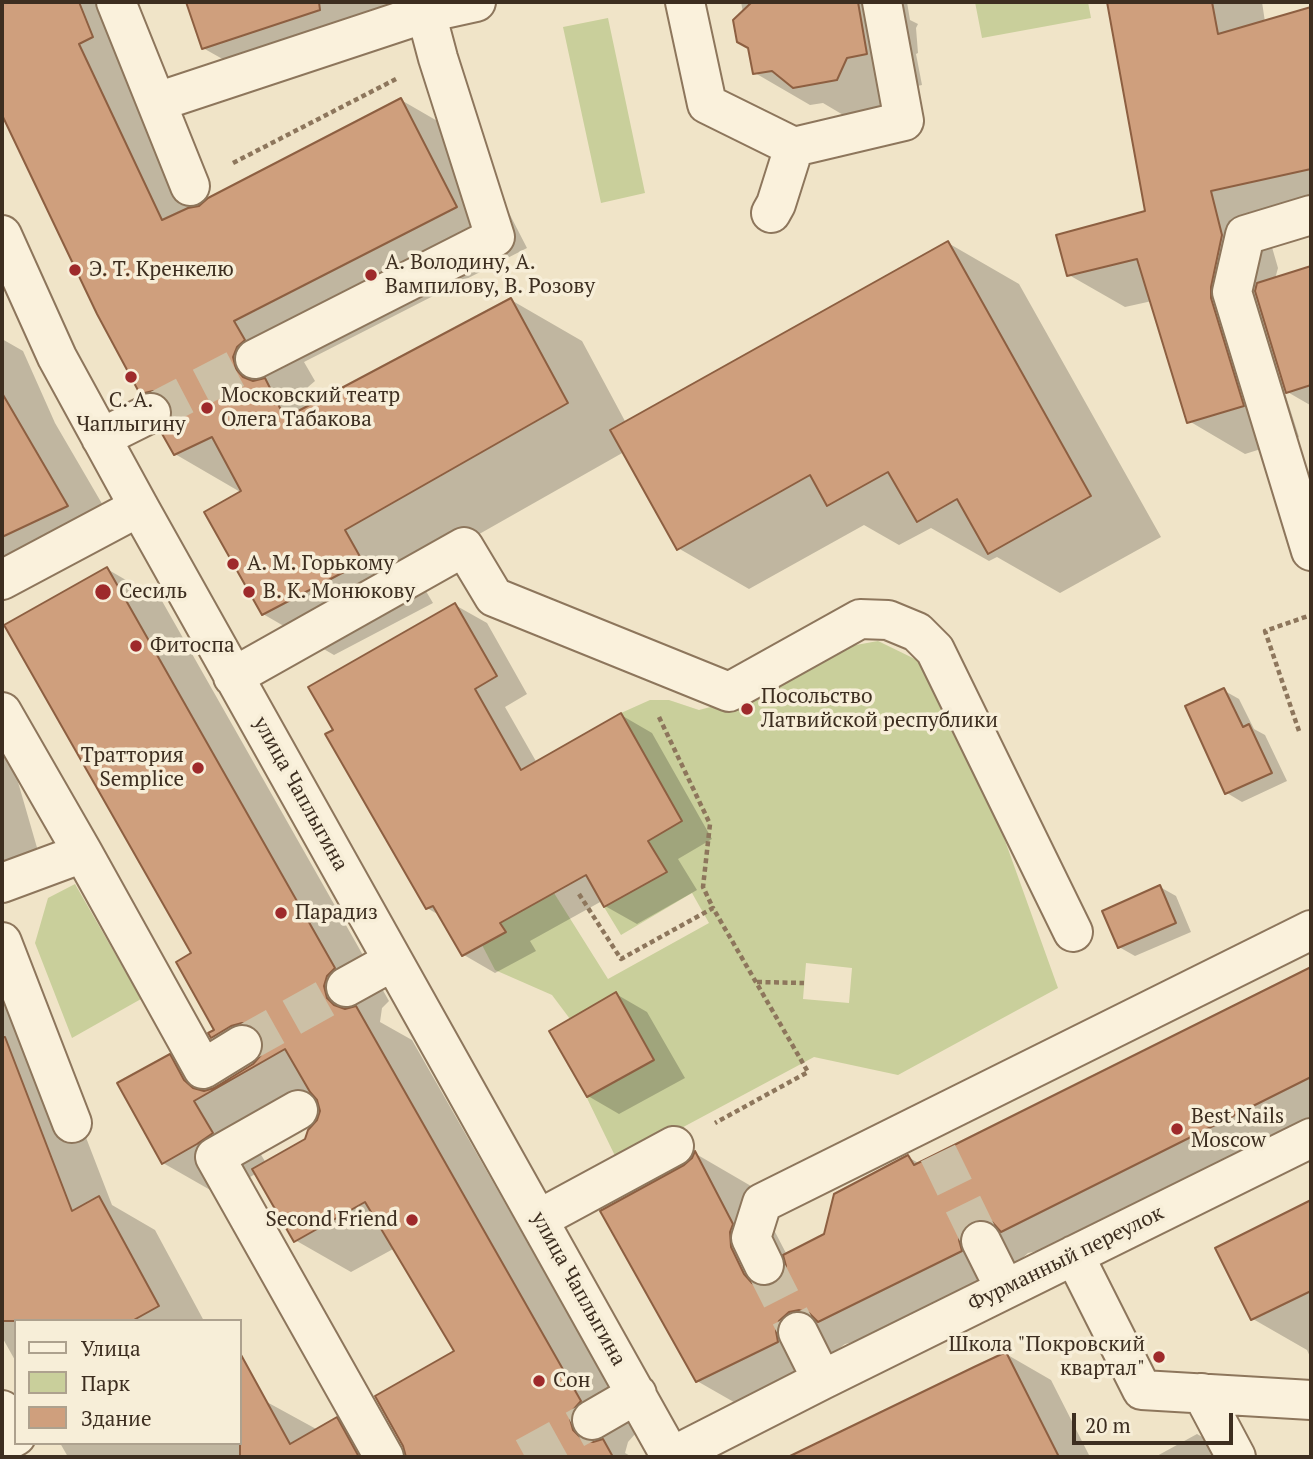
<!DOCTYPE html>
<html>
<head>
<meta charset="utf-8">
<style>
  body { margin:0 }
  #map { position:relative; width:1313px; height:1459px; overflow:hidden; background:#f0e4c8; font-family:"PT Serif",serif }
  canvas { display:block }
  .frame { position:absolute; inset:0; border:4px solid #3d2e20; pointer-events:none }
  .legend { position:absolute; left:14px; top:1319px; width:228px; height:126px; box-sizing:border-box; background:#f7eed8; border:2px solid #ada18e; margin:0; padding:9px 12px; list-style:none; font-size:21px; color:#3d2e20 }
  .legend li { display:flex; align-items:center; gap:14px; height:35px }
  .legend b { width:35px; border:2px solid #ada18e }
  .scale { position:absolute; left:1072px; top:1413px; width:161px; height:32px; box-sizing:border-box; border:4px solid #3d2e20; border-top:0; padding-left:9px; font-size:21px; line-height:24px; white-space:nowrap; color:#3d2e20; -webkit-text-stroke:5px #f7eed8; paint-order:stroke }
</style>
</head>
<body>
<div id="map">
<canvas width="1313" height="1459"></canvas>
<div class="frame"></div>
<ul class="legend">
<li><b style="height:9px;background:#faf1dc"></b>Улица</li>
<li><b style="height:19px;background:#c9cf9b"></b>Парк</li>
<li><b style="height:19px;background:#cf9f7d"></b>Здание</li>
</ul>
<div class="scale">20 m</div>
</div>
<script>
const context = document.querySelector('canvas').getContext('2d');
context.lineJoin = 'round';
function paint(path, color) { context.fillStyle = color; context.fill(path, 'evenodd'); }
const poly = rows => new Path2D(rows.map(r => 'M' + r).join(''));
function trace(path, color, width, dash) { context.strokeStyle = color; context.lineWidth = width; context.lineCap = dash ? 'butt' : 'round'; context.setLineDash(dash || []); context.stroke(path); }
function drawText(font, color, halo, rows, align = 'center') {
  context.font = font + ' "PT Serif",serif'; context.lineWidth = 7; context.setLineDash([]); context.textBaseline = 'middle'; context.strokeStyle = halo; context.fillStyle = color; for (const [text, x, y, turn = 0] of rows) {
    context.save(); context.translate(x, y); context.rotate((+turn || 0) * Math.PI / 180); context.textAlign = isNaN(turn) ? turn : align; if (halo) context.strokeText(text, 0, 0); context.fillText(text, 0, 0); context.restore();
  }
}
paint(poly([
  [975,2,1088,2,1091,18,982,38],
  [608,18,645,193,601,203,563,27],
  [878,641,917,660,985,785,1058,988,898,1075,814,1057,618,1162,585,1094,654,1059,616,992,570,1019,552,995,495,970,482,945,505,933,500,923,554,893,608,979,709,923,692,893,621,935,604,907,666,872,648,841,681,821,621,713,650,700,669,700,699,710,741,699,823,651],
  [806,963,852,968,849,1003,803,999],
  [75,884,141,999,72,1038,35,943,48,898]
]), '#c9cf9b');
paint(poly([
  [10,2,113,2,205,203,401,100,472,141,527,248,304,362,315,381,308,387,304,399,305,403,310,407,511,300,582,341,626,423,948,243,1019,284,1161,537,1060,593,997,557,989,561,931,528,899,545,864,525,749,589,678,548,624,452,414,571,433,603,334,655,263,614,242,493,175,454,174,411,142,393,99,314,2,110,2,5],
  [188,2,451,2,258,79,203,48],
  [741,2,907,2,910,20,918,24,916,28,918,53,916,54,922,85,903,89,893,111,850,119,823,103,810,105,755,73],
  [1108,2,1262,2,1265,22,1311,9,1311,54,1303,58,1304,60,1311,58,1311,213,1265,223,1278,268,1275,279,1311,268,1311,408,1310,405,1284,390,1299,437,1245,454,1189,421,1152,301,1125,307,1069,275,1147,212],
  [2,339,23,351,55,423,122,538,2,595],
  [107,569,162,601,389,1001,382,1008,380,1022,412,1040,636,1433,628,1442,625,1453,632,1457,407,1457,405,1446,457,1352,395,1248,351,1272,295,1240,257,1173,219,1195,163,1163,170,1056,221,1086,257,1063,212,1037,216,1031,193,954],
  [315,1095,322,1111,319,1121,306,1140,266,1163,248,1133],
  [455,605,487,623,527,694,505,707,537,763,621,715,652,733,712,839,678,859,697,890,637,924,605,906,602,901,530,941,536,951,495,973,464,955,441,916,427,908,336,731],
  [1223,690,1239,699,1254,729,1265,735,1287,781,1242,802,1227,793],
  [2,741,7,744,40,858,2,871],
  [1160,887,1176,896,1191,932,1135,956,1119,947],
  [2,952,18,961,112,1205,155,1230,204,1321,16,1321,16,1362,2,1337],
  [1311,969,1311,1137,1058,1263,1037,1251,1028,1253,1018,1262,875,1353,854,1342,845,1344,753,1413,697,1381,685,1167,696,1154,751,1186,787,1255,826,1235,908,1157,920,1164],
  [616,994,647,1012,685,1078,619,1114,588,1096],
  [1311,1202,1311,1359,1307,1350,1253,1319,1217,1248],
  [1006,1354,1051,1380,1090,1457,792,1457],
  [265,1401,318,1430,337,1419,392,1451,395,1457,68,1457,60,1443,240,1443,240,1416],
  [1197,1434,1238,1457,1155,1457]
]), '#0003');
const building = poly([
  [2,2,79,2,93,37,79,44,162,220,188,208,199,206,208,198,401,98,457,207,234,321,245,340,237,347,233,357,236,369,243,377,253,381,265,378,285,418,511,298,568,403,345,530,363,562,262,615,204,512,241,491,212,437,174,455,161,432,170,424,173,415,170,403,162,394,153,391,140,394,97,314,2,115,2,2],
  [186,2,319,2,320,10,202,49,186,2],
  [752,2,858,2,867,54,847,58,837,80,793,88,772,71,753,74,748,48,737,42,733,20,752,2],
  [1107,2,1212,2,1218,34,1311,7,1311,169,1211,191,1222,235,1211,287,1211,298,1244,406,1187,423,1137,259,1067,276,1056,235,1145,211,1107,2],
  [948,241,1091,496,988,554,957,499,917,522,888,472,827,506,810,475,677,550,610,430,948,241],
  [1311,266,1311,385,1286,393,1255,291,1257,283,1311,266],
  [2,393,68,506,2,537,2,393],
  [107,567,335,968,327,976,324,986,327,998,334,1005,345,1009,356,1006,581,1401,573,1410,570,1419,573,1430,582,1439,593,1442,603,1439,613,1457,406,1457,403,1446,375,1396,454,1351,365,1202,294,1242,252,1169,305,1139,308,1130,317,1120,320,1111,317,1100,310,1092,285,1049,194,1101,213,1133,197,1144,162,1164,117,1083,170,1054,184,1080,193,1088,204,1091,214,1088,253,1064,261,1055,264,1044,261,1034,253,1026,242,1023,231,1026,211,1038,208,1033,214,1030,176,962,191,953,4,625,107,567],
  [455,603,497,676,475,689,521,770,621,713,682,821,648,841,667,872,604,907,586,875,500,923,506,932,462,956,433,906,426,909,325,734,333,730,308,687,455,603],
  [1224,688,1243,727,1249,724,1272,773,1225,794,1185,706,1224,688],
  [1160,885,1176,923,1118,948,1102,911,1160,885],
  [1311,967,1311,1077,1001,1232,992,1222,982,1219,972,1221,962,1230,959,1240,962,1251,818,1322,809,1313,799,1310,789,1312,779,1321,776,1331,778,1342,696,1382,600,1211,684,1165,692,1158,695,1151,733,1224,730,1232,731,1247,744,1274,752,1283,763,1287,773,1285,782,1277,786,1266,783,1255,824,1234,834,1194,908,1155,914,1165,1311,967],
  [616,992,654,1060,587,1097,549,1031,616,992],
  [2,1037,5,1037,72,1211,99,1196,159,1306,132,1321,2,1321,2,1037],
  [1311,1200,1311,1291,1251,1320,1215,1248,1311,1200],
  [1006,1352,1059,1457,788,1457,974,1367,1006,1352],
  [240,1353,290,1444,337,1417,359,1457,240,1457,240,1353]
]);
paint(building, '#cf9f7d');
trace(building, '#8d5f41', 2);
trace(poly([
  [151,413,255,359],
  [242,1045,346,987],
  [938,1153,981,1241],
  [764,1265,798,1332],
  [525,1457,592,1420]
]), '#ccc0a6', 38, [38, 19]);
const minor = poly([
  [116,2,190,186],
  [685,2,707,104,794,147,904,121,882,2],
  [157,102,426,13,476,2],
  [771,213,776,204,794,147],
  [1311,215,1245,235,1232,292,1311,551],
  [2,235,57,357,139,507,671,1457,822,1380,1311,1138],
  [255,359,495,237,438,58,426,13],
  [101,438,151,413],
  [2,580,139,507],
  [233,677,464,547,494,597,729,692,860,619,888,620,917,632,935,650,1073,932],
  [2,712,83,853,2,883],
  [83,853,203,1069,242,1045],
  [2,942,72,1123],
  [346,987,393,961],
  [298,1110,215,1157,384,1457],
  [539,1219,674,1146],
  [981,1241,1005,1289],
  [1074,1255,1142,1390,1311,1400],
  [764,1265,751,1238,762,1203,1311,930],
  [798,1332,822,1380],
  [1202,1393,1236,1457],
  [2,1410,16,1436,2,1444],
  [592,1420,637,1394]
]);
trace(minor, '#8d765c', 42);
trace(poly([
  [233,163,396,79],
  [659,717,710,824,703,887,713,908],
  [1299,731,1265,631,1311,615],
  [579,894,621,959,713,908,808,1072,715,1123],
  [757,982,804,983]
]), '#8d765c', 4.5, [5, 3.5]);
trace(minor, '#faf1dc', 38);
for (const [x, y, r, color] of [
  [75,270,7,"#9e2a2b"],
  [371,275,7,"#9e2a2b"],
  [131,377,7,"#9e2a2b"],
  [207,408,7,"#9e2a2b"],
  [233,564,7,"#9e2a2b"],
  [103,592,9,"#9e2a2b"],
  [249,592,7,"#9e2a2b"],
  [136,646,7,"#9e2a2b"],
  [747,709,7,"#9e2a2b"],
  [198,768,7,"#9e2a2b"],
  [281,913,7,"#9e2a2b"],
  [1177,1129,7,"#9e2a2b"],
  [412,1220,7,"#9e2a2b"],
  [1159,1357,7,"#9e2a2b"],
  [539,1381,7,"#9e2a2b"]
]) { const dot = new Path2D(); dot.arc(x, y, r, 0, 2 * Math.PI); context.fillStyle = color; context.fill(dot); trace(dot, '#f7eed8', 2.5); }
drawText('21px', '#3d2e20', '#f7eed8', [
  ["А. Володину, А.",385,263],
  ["Вампилову, В. Розову",385,287],
  ["Э. Т. Кренкелю",89,270],
  ["Московский театр",221,396],
  ["Олега Табакова",221,420],
  ["С. А.",131,401,"center"],
  ["Чаплыгину",131,425,"center"],
  ["А. М. Горькому",247,564],
  ["Сесиль",119,592],
  ["В. К. Монюкову",263,592],
  ["Фитоспа",150,646],
  ["Посольство",761,697],
  ["Латвийской республики",761,721],
  ["Траттория",184,756,"right"],
  ["Semplice",184,780,"right"],
  ["Парадиз",295,913],
  ["Best Nails",1191,1117],
  ["Moscow",1191,1141],
  ["Second Friend",398,1220,"right"],
  ["Школа \"Покровский",1145,1345,"right"],
  ["квартал\"",1145,1369,"right"],
  ["Сон",553,1381]
], 'left');
drawText('21px', '#3d2e20', '#f7eed8', [
  ["улица Чаплыгина",300,794,61],
  ["Фурманный переулок",1066,1259,-26],
  ["улица Чаплыгина",578,1289,61]
]);
</script>
</body>
</html>
